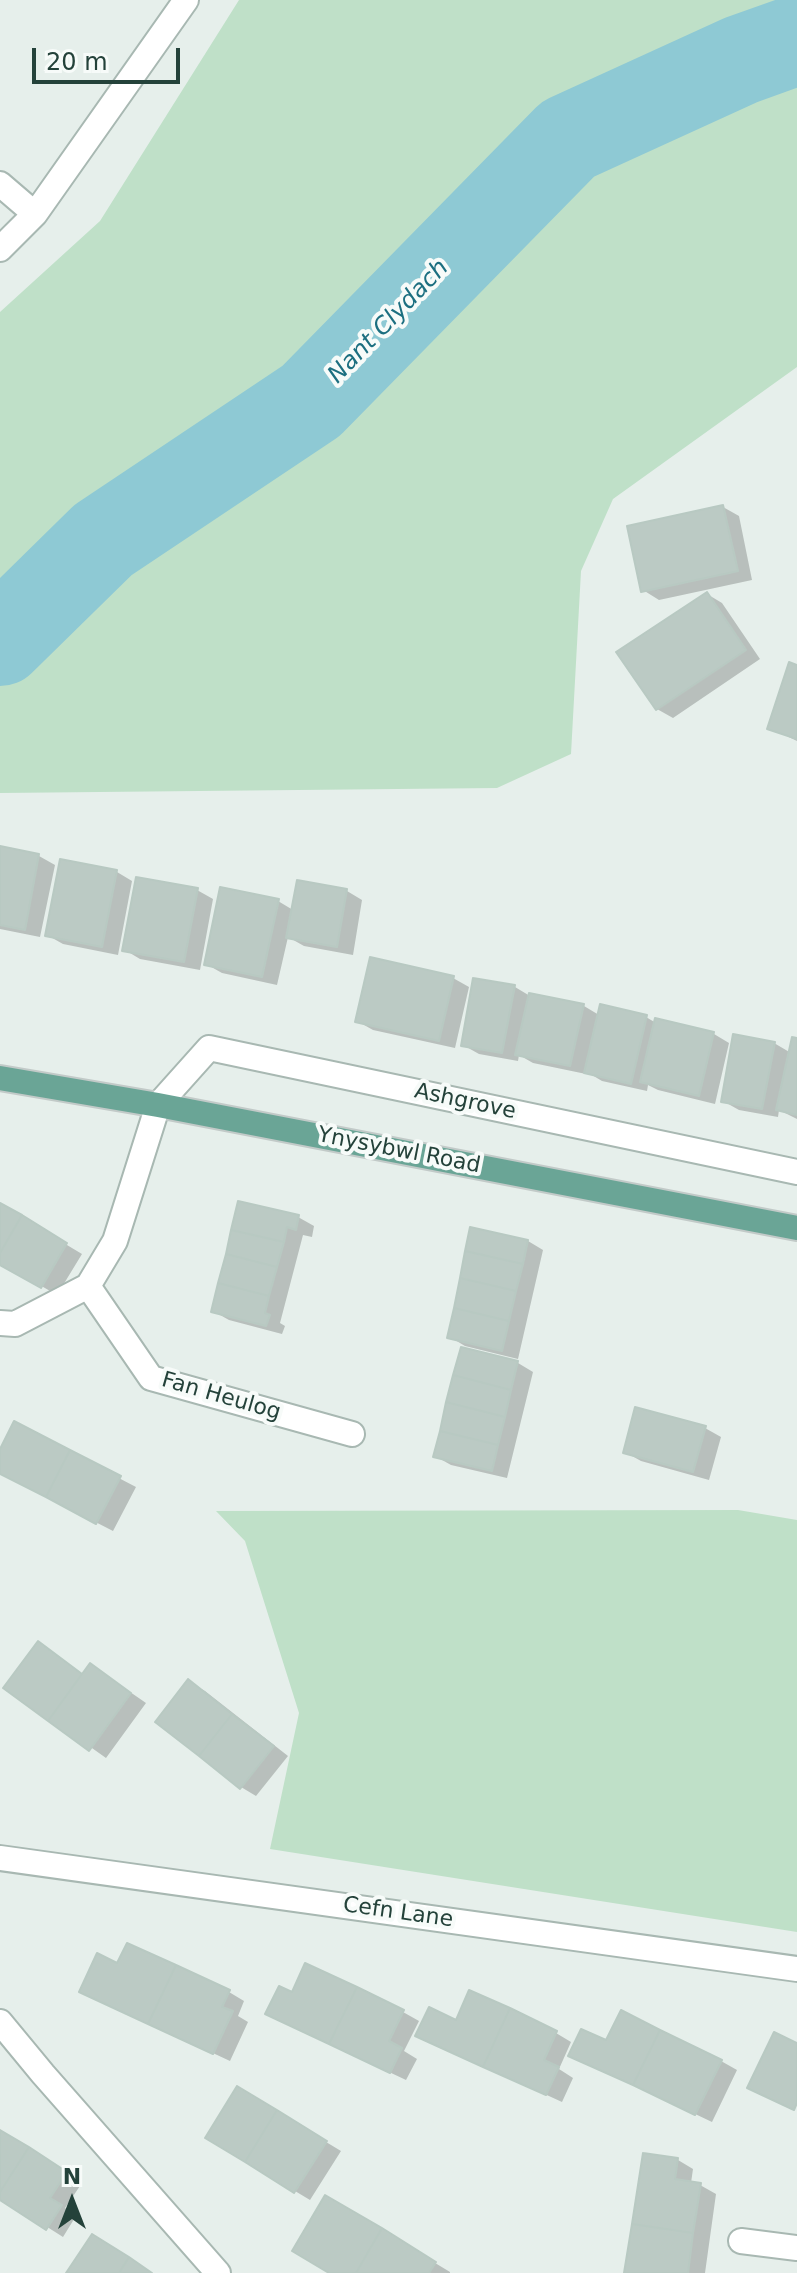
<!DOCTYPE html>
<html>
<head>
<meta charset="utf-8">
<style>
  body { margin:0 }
  #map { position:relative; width:797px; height:2273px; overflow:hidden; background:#e6efeb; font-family:"DejaVu Sans",sans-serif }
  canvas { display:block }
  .north { position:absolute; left:32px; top:2161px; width:80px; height:80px; -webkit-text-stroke:6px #f7fbf9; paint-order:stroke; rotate:0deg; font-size:22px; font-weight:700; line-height:32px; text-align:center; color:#24423a }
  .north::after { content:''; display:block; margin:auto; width:28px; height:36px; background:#24423a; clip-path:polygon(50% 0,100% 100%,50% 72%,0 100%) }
  .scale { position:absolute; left:32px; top:48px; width:148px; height:36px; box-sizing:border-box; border:4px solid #24423a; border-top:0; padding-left:10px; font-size:24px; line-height:28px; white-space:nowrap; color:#24423a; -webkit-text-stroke:6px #f7fbf9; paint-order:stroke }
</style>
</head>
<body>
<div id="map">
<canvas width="797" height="2273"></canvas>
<div class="north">N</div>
<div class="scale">20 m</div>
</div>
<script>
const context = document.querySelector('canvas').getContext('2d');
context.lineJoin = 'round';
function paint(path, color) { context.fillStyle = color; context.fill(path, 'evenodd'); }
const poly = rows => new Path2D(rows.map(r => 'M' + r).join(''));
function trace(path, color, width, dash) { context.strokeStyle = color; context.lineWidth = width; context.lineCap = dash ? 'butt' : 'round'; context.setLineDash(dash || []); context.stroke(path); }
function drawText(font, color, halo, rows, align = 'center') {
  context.font = font + ' "DejaVu Sans",sans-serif'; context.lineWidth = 8; context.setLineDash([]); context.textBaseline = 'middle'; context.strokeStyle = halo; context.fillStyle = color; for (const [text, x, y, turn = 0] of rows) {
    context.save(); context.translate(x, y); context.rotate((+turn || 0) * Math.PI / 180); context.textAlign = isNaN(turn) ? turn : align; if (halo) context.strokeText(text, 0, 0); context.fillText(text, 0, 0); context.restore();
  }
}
paint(poly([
  [239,0,797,0,797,367,613,499,581,571,571,754,497,788,0,793,0,312,100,221],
  [738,1510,797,1520,797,1932,270,1849,299,1713,245,1541,216,1511]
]), '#bfe0c8');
paint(poly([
  [723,507,739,516,752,580,659,600,643,590],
  [707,594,722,603,760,659,673,718,657,709],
  [797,667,797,741,770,728],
  [0,848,39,856,55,865,40,937,0,929],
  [62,862,117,872,132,881,118,955,63,944,47,935],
  [197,890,213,899,200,970,140,959,125,950],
  [347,891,362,900,353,955,304,946,288,937,277,985,222,973,206,964,278,901,293,910],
  [453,978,469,987,455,1048,373,1030,357,1021],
  [475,980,515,987,530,996,584,1006,599,1015,646,1017,656,1023,714,1034,729,1043,715,1104,658,1090,648,1085,647,1091,602,1081,587,1072,586,1074,533,1063,519,1055,518,1061,479,1054,463,1045],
  [797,1041,797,1119,779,1110,778,1117,739,1110,723,1101,774,1043,791,1053],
  [239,1203,298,1217,314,1226,312,1237,303,1235,280,1323,285,1326,282,1334,229,1320,213,1311],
  [0,1205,82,1254,57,1295,0,1262],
  [528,1241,543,1250,518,1359,465,1346,450,1337],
  [462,1350,518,1363,533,1372,507,1478,451,1465,435,1456],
  [15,1424,136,1487,113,1531,0,1473,0,1453],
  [705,1428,721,1437,709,1480,641,1461,625,1452],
  [38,1644,84,1675,91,1665,146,1703,106,1758,6,1687],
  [189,1682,205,1691,288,1756,256,1796,241,1787],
  [118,1965,229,1992,244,2001,238,2016,248,2022,230,2061,82,1992],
  [293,1994,403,2012,419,2021,404,2051,417,2059,406,2080,283,2022],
  [457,2022,556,2033,571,2042,559,2069,573,2078,562,2102,418,2036],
  [607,2043,721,2061,737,2070,712,2122,571,2055],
  [238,2089,341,2151,310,2200,295,2191],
  [0,2132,82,2183,65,2208,76,2216,63,2237,0,2197],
  [678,2160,693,2169,691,2183,700,2185,716,2194,705,2273,626,2273],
  [326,2197,450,2272,450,2273,333,2273]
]), '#0003');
trace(poly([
  [0,641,103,540,311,401,568,139,741,60,797,40]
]), '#8ec9d4', 90);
const building = poly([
  [723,505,738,571,641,592,627,526,723,505],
  [707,592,746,650,656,710,616,652,707,592],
  [789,662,797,665,797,739,767,729,789,662],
  [0,846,39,854,25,930,0,925,0,846],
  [60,859,117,870,102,947,45,936,60,859],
  [136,877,198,888,184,962,122,951,136,877],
  [297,880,347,889,337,947,286,938,297,880],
  [220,887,279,899,262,977,204,965,220,887],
  [370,957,454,976,439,1041,355,1022,370,957],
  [473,978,515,985,502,1053,461,1046,473,978],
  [529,993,584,1004,570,1066,515,1055,529,993],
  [600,1004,647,1015,631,1084,584,1073,600,1004],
  [655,1018,714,1032,699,1096,640,1082,655,1018],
  [733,1034,775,1042,762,1109,721,1102,733,1034],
  [792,1037,797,1038,797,1115,776,1110,792,1037],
  [238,1201,299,1215,296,1230,287,1227,284,1242,231,1230,238,1201],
  [0,1203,22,1215,0,1253,0,1203],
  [22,1215,67,1243,41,1288,0,1265,0,1253,22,1215],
  [470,1227,528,1240,523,1264,465,1251,470,1227],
  [231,1230,284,1242,277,1267,226,1254,231,1230],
  [465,1251,523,1264,516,1291,460,1278,465,1251],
  [226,1254,277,1267,269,1296,218,1283,226,1254],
  [460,1278,516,1291,509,1321,454,1308,460,1278],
  [218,1283,269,1296,265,1313,270,1315,266,1326,211,1312,218,1283],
  [454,1308,509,1321,502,1351,447,1338,454,1308],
  [461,1347,518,1361,511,1390,453,1375,461,1347],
  [453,1375,511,1390,505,1417,446,1402,453,1375],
  [446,1402,505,1417,498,1445,440,1431,446,1402],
  [635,1407,706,1426,693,1472,623,1453,635,1407],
  [14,1421,70,1450,46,1497,0,1474,0,1449,14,1421],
  [440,1431,498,1445,492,1471,433,1457,440,1431],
  [70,1450,121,1476,96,1524,46,1497,70,1450],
  [38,1641,82,1674,48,1721,3,1688,38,1641],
  [90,1663,131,1693,89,1751,48,1721,90,1663],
  [188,1679,232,1714,199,1756,155,1722,188,1679],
  [232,1714,274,1746,240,1789,199,1756,232,1714],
  [127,1943,176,1965,148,2024,79,1992,97,1953,117,1963,127,1943],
  [305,1963,357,1987,329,2044,265,2014,279,1986,292,1992,305,1963],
  [176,1965,230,1990,222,2007,233,2011,213,2054,148,2024,176,1965],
  [357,1987,404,2010,389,2041,402,2048,390,2073,329,2044,357,1987],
  [469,1990,510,2008,483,2067,415,2036,429,2007,456,2020,469,1990],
  [510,2008,557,2031,544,2060,559,2067,546,2095,483,2067,510,2008],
  [621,2010,660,2030,633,2085,568,2056,581,2029,606,2040,621,2010],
  [660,2030,722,2060,695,2115,633,2085,660,2030],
  [774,2032,797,2043,797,2103,794,2110,747,2088,774,2032],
  [237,2086,277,2110,245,2162,205,2138,237,2086],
  [277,2110,327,2141,294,2193,245,2162,277,2110],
  [0,2130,29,2147,0,2192,0,2130],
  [29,2147,67,2172,50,2198,62,2205,46,2230,0,2200,0,2192,29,2147],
  [643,2153,678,2158,675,2179,701,2183,693,2233,632,2224,643,2153],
  [325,2195,382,2228,356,2273,329,2273,292,2251,325,2195],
  [632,2224,693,2233,688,2273,624,2273,632,2224],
  [382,2228,436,2262,429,2273,356,2273,382,2228],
  [92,2234,129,2257,119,2273,66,2273,92,2234],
  [129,2257,152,2273,119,2273,129,2257]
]);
paint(building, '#bbcac4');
trace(building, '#b8c9c2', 2);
const minor = poly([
  [0,184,35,214],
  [0,249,35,214,186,0],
  [88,1286,151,1378,352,1434],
  [0,1323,15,1324,88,1286,115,1241,158,1105,209,1048,797,1172],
  [0,1858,797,1969],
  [0,2022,43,2074,218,2273],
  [741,2241,797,2248]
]);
const major = poly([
  [0,1078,158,1105,797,1228]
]);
trace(minor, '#a8b8b2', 28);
trace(major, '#c2cac8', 28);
trace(minor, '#fff', 24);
trace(major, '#6aa596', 24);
drawText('22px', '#24423a', '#f7fbf9', [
  ["Ashgrove",465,1102,12],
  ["Ynysybwl Road",399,1151,11],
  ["Fan Heulog",221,1397,16],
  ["Cefn Lane",398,1913,8]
]);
drawText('italic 24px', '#1c6f80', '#f7fbf9', [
  ["Nant Clydach",389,322,-46]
]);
</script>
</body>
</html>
